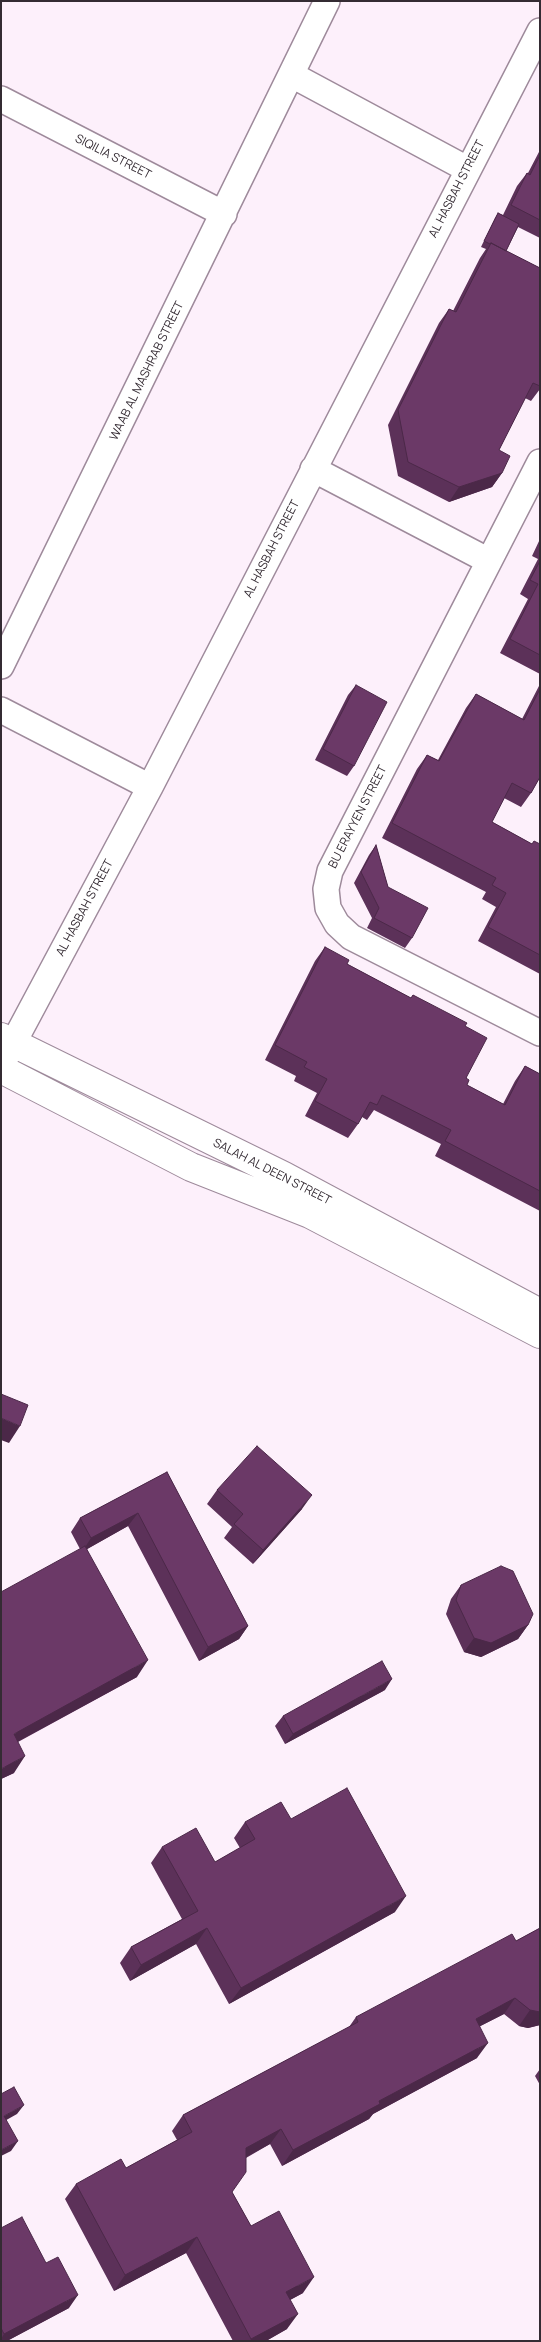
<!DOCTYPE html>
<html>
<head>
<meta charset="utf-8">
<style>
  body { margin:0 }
  #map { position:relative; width:541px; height:2342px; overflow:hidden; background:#fdf0fb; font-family:Manrope,sans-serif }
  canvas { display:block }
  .frame { position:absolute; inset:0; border:2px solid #342b33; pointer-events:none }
</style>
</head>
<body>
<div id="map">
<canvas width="541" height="2342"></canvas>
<div class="frame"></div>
</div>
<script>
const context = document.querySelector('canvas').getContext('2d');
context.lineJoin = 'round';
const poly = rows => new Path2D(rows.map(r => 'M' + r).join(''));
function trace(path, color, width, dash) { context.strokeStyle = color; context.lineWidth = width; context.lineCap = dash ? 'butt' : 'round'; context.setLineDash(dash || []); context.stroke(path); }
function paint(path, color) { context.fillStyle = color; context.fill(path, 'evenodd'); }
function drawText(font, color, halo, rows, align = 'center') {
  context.font = font + ' Manrope,sans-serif'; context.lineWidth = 5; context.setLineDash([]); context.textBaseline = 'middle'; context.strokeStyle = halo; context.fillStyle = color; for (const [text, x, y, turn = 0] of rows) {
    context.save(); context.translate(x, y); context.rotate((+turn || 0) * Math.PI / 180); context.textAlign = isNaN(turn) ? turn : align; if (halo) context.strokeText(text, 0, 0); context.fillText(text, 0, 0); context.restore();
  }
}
const street = poly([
  [292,75,467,169],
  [1,99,224,214],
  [540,462,330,871,326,889,328,908,337,924,351,937,540,1033],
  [313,469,489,561],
  [1,666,327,1],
  [1,710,150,787],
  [1,1066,150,787,540,31]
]);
const secondary = poly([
  [1,1037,284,1176,540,1313],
  [1,1069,191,1167,310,1214,540,1334]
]);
trace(street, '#9e8a9b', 28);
trace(secondary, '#9e8a9b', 30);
trace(street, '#fff', 25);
trace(secondary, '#fff', 28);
paint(poly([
  [540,150,540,238,518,227,506,251,540,268,540,389,531,401,525,398,499,450,502,473,492,487,449,502,398,476,388,425,439,323,449,309,453,311,480,258,486,249,481,247,495,218,498,213,503,215,517,186,527,173,528,173],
  [540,539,540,674,500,653,528,599,520,594,538,559,532,556],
  [540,684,540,777,531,793,521,807,504,798,492,822,532,844,540,844,540,974,478,941,496,907,482,899,486,892,382,838,417,769,427,755,438,760,466,708,476,694,522,719],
  [356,685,354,766,347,776,315,760,348,695],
  [376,845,388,887,412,938,405,948,367,928,372,918,354,883,369,855],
  [325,947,347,964,411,998,413,995,465,1026,467,1085,503,1104,515,1081,525,1066,540,1074,540,1211,435,1156,441,1144,374,1110,367,1120,362,1117,358,1124,348,1138,305,1116,317,1093,294,1081,296,1076,265,1060,315,961],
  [167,1472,248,1626,239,1639,199,1661,128,1526,87,1549,137,1677,18,1742,14,1773,1,1779,80,1549,71,1532,80,1518],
  [217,1490,302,1509,253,1564,224,1538,232,1527,207,1504],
  [461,1585,528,1625,518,1639,481,1657,464,1652,446,1614,451,1599],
  [385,1690,285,1744,275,1726,283,1716],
  [291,1819,395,1912,229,2004,196,1944,130,1981,120,1963,131,1947,182,1919,151,1863,162,1847,215,1862,240,1848,234,1838,245,1822],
  [540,1928,540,2025,528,2028,519,2026,504,2014,480,2026,477,2058,373,2114,369,2119,282,2166,270,2144,246,2158,232,2192,251,2226,303,2293,290,2300,287,2329,266,2341,233,2341,186,2253,114,2291,65,2199,76,2184,126,2168,177,2140,172,2131,183,2115,349,2027,356,2017,516,1941],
  [540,2069,540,2085,535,2076],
  [1,2228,46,2263,69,2308,7,2341,1,2341]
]), '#5c3159');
paint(poly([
  [502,473,492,487,449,502,459,487],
  [1,1418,20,1426,9,1443,1,1440],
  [312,1495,302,1509,253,1564,263,1550],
  [138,1513,128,1526,82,1552,91,1538],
  [528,1625,518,1639,481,1657,464,1652,474,1638],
  [248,1626,239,1639,199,1661,208,1647],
  [148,1660,137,1677,2,1750,14,1734],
  [392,1679,385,1690,285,1744,293,1734],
  [25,1756,14,1773,1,1779,1,1769],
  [406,1896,395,1912,229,2004,241,1988],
  [207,1928,196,1944,130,1981,141,1965],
  [515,1998,504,2014,465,2034,476,2019],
  [530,2010,540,2012,540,2025,528,2028,519,2026],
  [488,2043,477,2058,373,2114,369,2119,282,2166,293,2150,379,2101],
  [24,2105,17,2114,1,2123,4,2116],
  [281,2129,270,2144,235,2163,246,2148],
  [18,2141,11,2151,1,2156,1,2150],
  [197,2237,186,2253,114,2291,125,2275],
  [314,2277,303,2293,275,2308,286,2292],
  [78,2295,69,2308,7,2341,1,2341,1,2339,4,2334],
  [298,2314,287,2329,266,2341,250,2341,251,2339]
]), '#4b2848');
const building = poly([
  [540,155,540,220,511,205,527,173,530,175,540,155],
  [498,213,519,224,506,251,491,243,490,244,484,241,498,213],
  [491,243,540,268,540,386,533,383,499,450,510,456,502,473,459,487,408,462,398,410,449,309,456,312,491,243],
  [540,561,540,655,510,639,538,584,530,580,540,561],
  [356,685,387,702,354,766,323,749,356,685],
  [540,689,540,777,531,793,512,783,492,822,532,844,534,841,540,844,540,955,488,927,506,893,492,885,496,878,392,823,427,755,439,761,476,694,524,720,540,689],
  [376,845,388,887,428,908,412,938,374,918,379,908,361,872,376,845],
  [325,947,349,960,347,964,411,998,413,995,467,1023,465,1026,487,1038,466,1078,469,1080,467,1085,505,1105,525,1066,540,1074,540,1191,445,1141,451,1130,382,1095,377,1105,370,1102,358,1124,315,1101,327,1079,304,1067,307,1062,275,1045,325,947],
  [1,1394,28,1405,20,1426,1,1418,1,1394],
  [257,1446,312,1495,263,1550,234,1524,243,1514,217,1490,257,1446],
  [167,1472,248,1626,208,1647,138,1513,91,1538,80,1518,167,1472],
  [85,1546,148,1660,14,1734,25,1756,1,1769,1,1592,85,1546],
  [501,1566,513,1571,533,1614,528,1625,491,1643,474,1638,456,1600,461,1585,501,1566],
  [382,1661,392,1679,293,1734,283,1716,382,1661],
  [347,1788,406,1896,241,1988,207,1928,141,1965,131,1947,198,1911,162,1847,196,1828,215,1862,255,1839,245,1822,281,1802,291,1819,347,1788],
  [540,1928,540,2012,530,2010,515,1998,476,2019,488,2043,379,2101,380,2104,293,2150,281,2129,246,2148,246,2172,232,2192,251,2226,279,2211,314,2277,286,2292,298,2314,251,2339,197,2237,125,2275,76,2184,121,2159,126,2168,192,2132,183,2115,358,2022,356,2017,512,1934,516,1941,540,1928],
  [14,2087,24,2105,4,2116,18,2141,1,2150,1,2094,14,2087],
  [22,2217,46,2263,58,2257,78,2295,4,2334,1,2328,1,2228,22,2217]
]);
paint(building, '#6b3967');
trace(building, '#4b2848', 1);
drawText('12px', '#342b33', '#fff', [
  ["SIQILIA STREET",113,157,27],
  ["AL HASBAH STREET",457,189,-63],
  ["WAAB AL MASHRAB STREET",147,371,-64],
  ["AL HASBAH STREET",272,549,-63],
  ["BU ERAYYEN STREET",358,817,-63],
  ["AL HASBAH STREET",85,908,-62],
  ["SALAH AL DEEN STREET",272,1172,27]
]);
</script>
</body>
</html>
